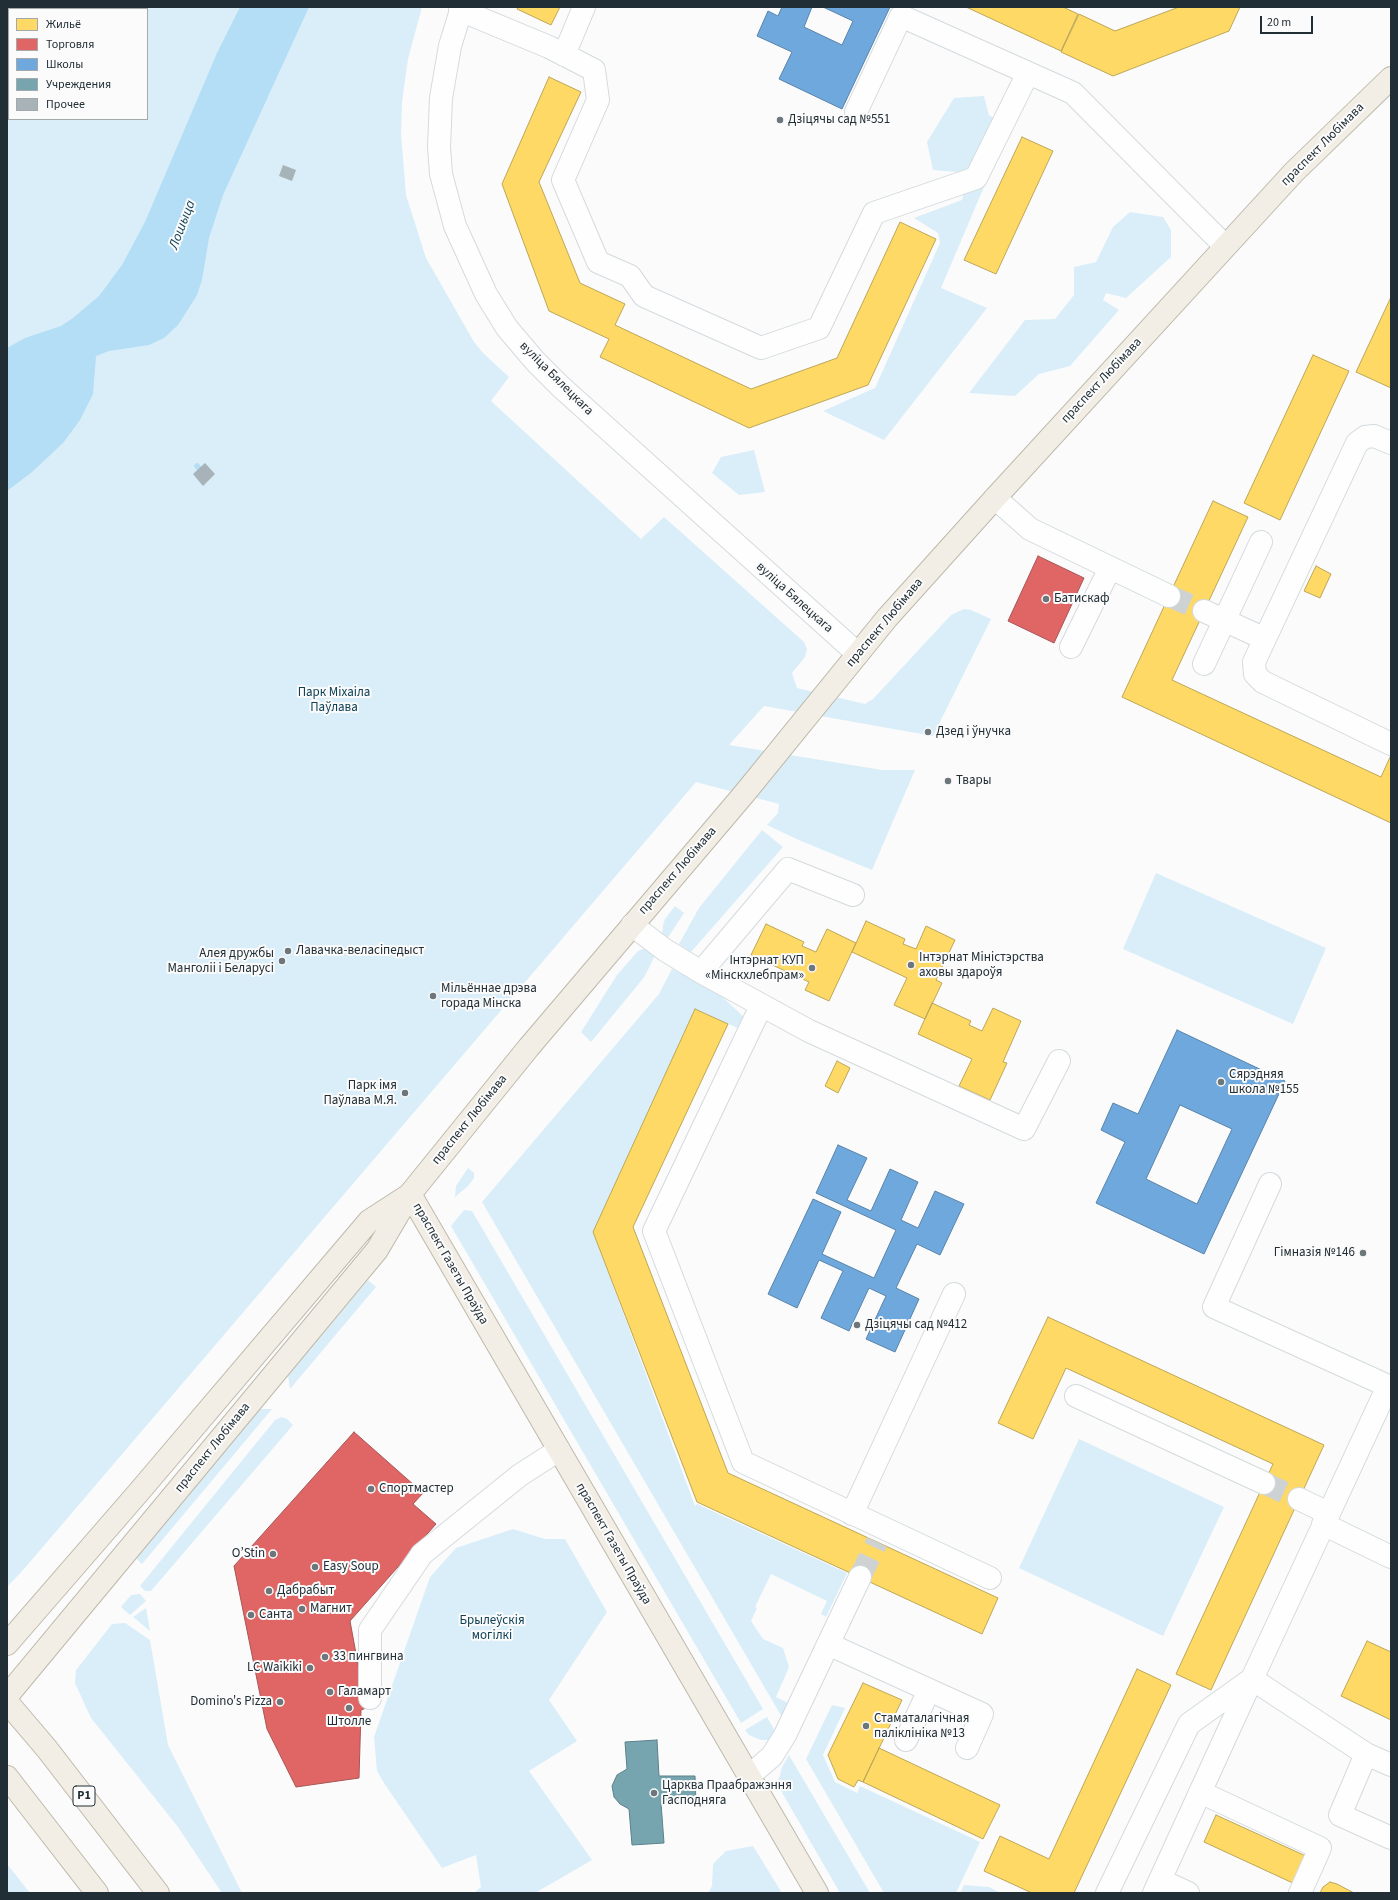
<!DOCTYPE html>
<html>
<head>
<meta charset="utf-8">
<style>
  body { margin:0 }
  #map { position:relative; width:1398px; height:1900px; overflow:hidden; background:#fbfbfb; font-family:"Source Sans 3",sans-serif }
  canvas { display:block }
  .frame { position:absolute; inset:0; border:8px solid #212e35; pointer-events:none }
  .legend { position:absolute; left:8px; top:8px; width:140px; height:112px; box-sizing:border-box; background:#fbfbfb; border:1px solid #a4a9ac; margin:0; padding:5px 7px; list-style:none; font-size:12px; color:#212e35 }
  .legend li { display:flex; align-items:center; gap:8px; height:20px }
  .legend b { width:20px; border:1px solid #a4a9ac }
  .scale { position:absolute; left:1260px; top:16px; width:53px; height:18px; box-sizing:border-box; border:2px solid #212e35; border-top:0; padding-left:5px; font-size:12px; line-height:14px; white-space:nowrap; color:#212e35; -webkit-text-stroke:3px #fbfbfb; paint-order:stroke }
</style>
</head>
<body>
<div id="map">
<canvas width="1398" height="1900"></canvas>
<div class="frame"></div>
<ul class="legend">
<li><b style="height:11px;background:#ffd966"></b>Жильё</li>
<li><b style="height:11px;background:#e06666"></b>Торговля</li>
<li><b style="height:11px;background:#6fa8dc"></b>Школы</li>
<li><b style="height:11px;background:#76a5af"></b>Учреждения</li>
<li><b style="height:11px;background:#a7b3b8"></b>Прочее</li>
</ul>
<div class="scale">20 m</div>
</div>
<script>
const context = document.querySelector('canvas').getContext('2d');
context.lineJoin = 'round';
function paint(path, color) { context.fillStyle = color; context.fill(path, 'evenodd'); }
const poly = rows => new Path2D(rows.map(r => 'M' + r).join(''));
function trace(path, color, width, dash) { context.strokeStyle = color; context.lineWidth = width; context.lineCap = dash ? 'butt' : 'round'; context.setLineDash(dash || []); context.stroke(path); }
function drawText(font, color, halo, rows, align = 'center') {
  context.font = font + ' "Source Sans 3",sans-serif'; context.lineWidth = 4; context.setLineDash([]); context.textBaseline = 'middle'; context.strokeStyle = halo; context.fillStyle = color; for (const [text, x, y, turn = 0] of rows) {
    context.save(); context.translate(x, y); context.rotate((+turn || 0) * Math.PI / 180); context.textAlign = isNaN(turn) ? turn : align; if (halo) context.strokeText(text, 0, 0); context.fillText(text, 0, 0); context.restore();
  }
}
paint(poly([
  [7,7,422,7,408,59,402,102,401,134,406,195,426,258,474,342,483,353,509,377,491,401,641,539,664,517,804,642,807,649,805,657,792,673,797,688,865,704,873,699,951,615,964,609,971,610,991,619,933,736,764,706,729,745,882,770,915,770,872,870,801,841,767,825,778,813,779,804,696,782,24,1569,7,1587],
  [9,9,147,9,147,119,9,119],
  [984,96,989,115,1009,128,941,288,987,308,884,440,823,411,875,388,940,243,938,233,914,218,962,200,968,173,933,170,927,142,954,98],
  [1130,212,1163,217,1171,230,1171,257,1126,298,1106,293,1103,300,1119,310,1070,366,1039,374,1015,396,969,393,1025,320,1055,319,1074,295,1074,267,1096,262,1113,227],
  [754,450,765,492,739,495,712,473,721,457],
  [762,830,783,847,691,952,679,944,699,908],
  [1156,873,1326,948,1293,1024,1123,949],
  [675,906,684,913,665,942,662,935,663,925,665,919],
  [648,947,656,953,645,976,591,1042,581,1032,617,975,638,951],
  [672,969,715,990,747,1020,742,1030,695,1009,593,1232,695,1506,697,1504,847,1573,826,1617,821,1614,827,1601,771,1574,755,1607,757,1608,751,1621,763,1639,783,1648,789,1667,776,1697,788,1703,783,1719,482,1202,659,994],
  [468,1168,474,1173,474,1178,468,1186,455,1197,456,1186],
  [464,1210,472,1211,763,1709,741,1723,451,1226],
  [368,1280,376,1287,290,1389,288,1375],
  [258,1409,272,1409,142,1564,135,1557],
  [281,1417,287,1419,293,1425,151,1591,145,1591,140,1586,275,1420],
  [1079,1439,1224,1507,1163,1636,1019,1568],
  [513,1529,545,1539,565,1539,607,1612,549,1700,577,1741,529,1771,592,1860,535,1893,474,1893,481,1887,476,1855,442,1868,384,1783,377,1771,374,1737,430,1577,456,1548],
  [140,1594,146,1601,130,1615,121,1607,131,1595],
  [146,1608,150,1631,133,1617],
  [125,1623,150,1640,168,1745,242,1893,222,1893,178,1827,91,1718,75,1683,76,1670,112,1624],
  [832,1705,845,1708,823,1755,835,1782,857,1793,860,1786,980,1842,956,1893,884,1893,806,1759],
  [767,1717,776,1733,769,1740,761,1740,749,1735,745,1730],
  [789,1755,870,1893,840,1893,780,1789,778,1782,782,1767],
  [753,1846,782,1893,708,1893,712,1886,713,1864,726,1851],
  [7,1864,30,1893,7,1893],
  [964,1885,989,1887,1000,1893,960,1893]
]), '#d9eef9');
paint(poly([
  [240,7,309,7,223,195,209,238,202,280,197,295,178,325,164,338,149,345,109,351,96,356,93,394,80,420,63,443,32,472,7,491,7,348,25,338,61,326,73,318,99,296,122,265,145,222,217,53]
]), '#b4def5');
const homes = poly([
  [518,7,560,7,551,25,517,9,518,7],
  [966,7,1063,7,1078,14,1061,51,966,7],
  [1179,7,1240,7,1229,31,1113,76,1061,52,1079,14,1115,31,1179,7],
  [549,77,581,92,539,182,580,283,625,304,615,325,751,389,837,358,900,222,936,239,868,385,749,428,600,357,609,339,549,311,502,184,549,77],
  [1022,137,1053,151,996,274,964,260,1022,137],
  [1391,297,1391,388,1356,372,1391,297],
  [1313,355,1349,371,1280,520,1244,503,1313,355],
  [1213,501,1248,517,1172,680,1381,777,1391,755,1391,823,1122,697,1213,501],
  [1316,566,1331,574,1320,598,1304,591,1316,566],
  [866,921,905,939,903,944,916,949,926,926,955,940,936,980,942,983,925,1019,894,1005,907,978,852,952,866,921],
  [766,924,804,942,802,946,816,952,827,929,856,943,829,1001,805,990,809,982,751,955,766,924],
  [932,1003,971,1021,969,1025,982,1031,993,1008,1021,1021,1003,1062,1007,1063,990,1100,959,1086,972,1059,918,1034,932,1003],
  [695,1009,728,1024,633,1227,728,1473,998,1598,982,1634,697,1502,593,1232,695,1009],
  [837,1061,850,1068,838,1093,825,1086,837,1061],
  [1048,1317,1324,1445,1211,1690,1176,1674,1273,1464,1066,1368,1033,1439,998,1423,1048,1317],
  [1367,1641,1391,1652,1391,1720,1341,1696,1367,1641],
  [1137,1669,1171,1685,1074,1893,1032,1893,984,1871,1000,1836,1049,1859,1137,1669],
  [863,1683,902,1700,863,1782,858,1780,854,1787,838,1779,828,1755,863,1683],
  [879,1748,1000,1805,983,1839,863,1782,879,1748],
  [1216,1815,1308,1857,1295,1884,1204,1842,1216,1815],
  [1330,1882,1337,1884,1354,1893,1320,1893,1323,1887,1330,1882]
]);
paint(homes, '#ffd966');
trace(homes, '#bca657', 1);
const shops = poly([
  [1038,556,1084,578,1054,643,1008,621,1038,556],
  [354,1432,423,1493,413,1504,436,1524,350,1621,366,1708,361,1710,359,1778,296,1787,267,1729,234,1566,354,1432]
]);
paint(shops, '#e06666');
trace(shops, '#a75557', 1);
const schools = poly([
  [782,7,812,7,804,27,842,45,853,21,823,7,890,7,842,109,779,79,792,52,757,36,768,11,778,16,782,7],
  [1177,1030,1285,1081,1204,1254,1096,1203,1125,1142,1101,1130,1113,1103,1138,1114,1177,1030],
  [1180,1105,1232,1129,1197,1204,1146,1179,1180,1105],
  [838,1145,867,1158,847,1200,871,1211,890,1169,918,1182,901,1220,918,1228,935,1191,964,1204,940,1255,917,1244,896,1288,919,1299,895,1352,866,1339,886,1296,869,1288,849,1331,821,1318,843,1271,819,1260,797,1308,768,1294,813,1199,841,1212,822,1254,874,1278,896,1230,816,1193,838,1145]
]);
paint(schools, '#6fa8dc');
trace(schools, '#5883aa', 1);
const public = poly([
  [657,1740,659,1776,695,1776,696,1803,661,1803,664,1843,632,1845,629,1809,620,1804,614,1797,612,1786,617,1775,627,1769,625,1742,657,1740]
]);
paint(public, '#76a5af');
trace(public, '#5c818a', 1);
trace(poly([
  [197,466,204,474]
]), '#b4def5', 5.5);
paint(poly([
  [283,165,296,170,292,181,279,176],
  [205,463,215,474,203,486,193,474]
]), '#a7b3b8');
trace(poly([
  [1169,596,1204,611],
  [1264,1483,1299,1499],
  [860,1577,877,1542]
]), '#cfd2d3', 22, [22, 11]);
const minor = poly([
  [462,7,450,46,441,98,439,147,441,174,455,226,486,294,507,328,535,361,560,386,858,654],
  [460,10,549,47,594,70,598,100,563,180,598,262,630,276,644,296,761,348,819,328,874,213,976,178,1028,73],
  [564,55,584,7],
  [856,112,901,16,1073,93,1225,246],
  [1391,443,1374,436,1365,437,1357,443,1254,662,1255,674,1263,682,1391,744],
  [995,498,1030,529,1169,596],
  [1204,611,1263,638],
  [1071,647,1110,568],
  [1204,664,1261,542],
  [632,925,665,950,701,972,809,1031,1024,1129,1059,1061],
  [701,972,788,869,853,895],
  [761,1006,654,1231,743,1462,990,1578],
  [1076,1396,1264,1483],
  [1299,1499,1328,1513],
  [852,1514,954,1294],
  [1323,1524,1391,1557],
  [828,1644,982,1714,967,1748],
  [370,1698,370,1630,422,1554,520,1475,559,1450],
  [906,1740,929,1690],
  [1366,1754,1340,1815,1391,1838],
  [749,1776,772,1756,785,1735,860,1577],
  [1200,1792,1320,1848,1300,1893],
  [1160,1880,1188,1893],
  [1107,1893,1189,1724,1252,1679,1388,1386,1214,1307,1270,1184],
  [1154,1893,1252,1679,1366,1754,1391,1765]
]);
const major = poly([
  [410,1194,817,1893],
  [7,1644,138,1493,369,1221,406,1197],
  [7,1696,377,1250,410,1194,529,1047,744,794,887,618,995,498,1294,172,1391,78],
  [7,1702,47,1749,158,1893],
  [7,1777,97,1893]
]);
trace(minor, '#d4dadd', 24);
trace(major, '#beb9aa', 24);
trace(minor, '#fefefe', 22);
trace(major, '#f2eee5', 22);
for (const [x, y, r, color] of [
  [780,120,4,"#6d767a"],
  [1046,599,4,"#6d767a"],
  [928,732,4,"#6d767a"],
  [948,781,4,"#6d767a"],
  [288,951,4,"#6d767a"],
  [282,961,4,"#6d767a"],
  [911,965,4,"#6d767a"],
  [812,968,4,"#6d767a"],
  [433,996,4,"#6d767a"],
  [1221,1082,4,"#6d767a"],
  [405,1093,4,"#6d767a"],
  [1363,1253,4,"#6d767a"],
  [857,1325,4,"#6d767a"],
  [371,1489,4,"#6d767a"],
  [273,1554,4,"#6d767a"],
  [315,1567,4,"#6d767a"],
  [269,1591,4,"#6d767a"],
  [302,1609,4,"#6d767a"],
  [251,1615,4,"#6d767a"],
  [325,1657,4,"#6d767a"],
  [310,1668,4,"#6d767a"],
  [330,1692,4,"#6d767a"],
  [280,1702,4,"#6d767a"],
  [349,1708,4,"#6d767a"],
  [866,1726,4,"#6d767a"],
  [654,1793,4,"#6d767a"]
]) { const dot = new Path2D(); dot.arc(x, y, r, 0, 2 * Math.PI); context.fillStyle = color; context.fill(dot); trace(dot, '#fbfbfb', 1.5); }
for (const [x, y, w] of [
  [84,1796,22]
]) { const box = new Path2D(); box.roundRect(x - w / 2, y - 10, w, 20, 3); context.fillStyle = '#fbfbfb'; context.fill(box); trace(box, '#212e35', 1); }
drawText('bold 12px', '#212e35', null, [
  ["Р1",84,1796]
]);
drawText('13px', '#212e35', '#fbfbfb', [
  ["Дзіцячы сад №551",788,120],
  ["Батискаф",1054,599],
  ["Дзед і ўнучка",936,732],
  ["Твары",956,781],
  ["Лавачка-веласіпедыст",296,951],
  ["Алея дружбы",274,954,"right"],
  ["Манголіі і Беларусі",274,969,"right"],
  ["Інтэрнат Міністэрства",919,958],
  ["аховы здароўя",919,973],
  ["Інтэрнат КУП",804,961,"right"],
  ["«Мінскхлебпрам»",804,976,"right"],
  ["Мільённае дрэва",441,989],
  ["горада Мінска",441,1004],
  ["Сярэдняя",1229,1075],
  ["школа №155",1229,1090],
  ["Парк імя",397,1086,"right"],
  ["Паўлава М.Я.",397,1101,"right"],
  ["Гімназія №146",1355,1253,"right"],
  ["Дзіцячы сад №412",865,1325],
  ["Спортмастер",379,1489],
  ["O’Stin",265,1554,"right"],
  ["Easy Soup",323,1567],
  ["Дабрабыт",277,1591],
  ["Магнит",310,1609],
  ["Санта",259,1615],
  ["33 пингвина",333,1657],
  ["LC Waikiki",302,1668,"right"],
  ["Галамарт",338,1692],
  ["Domino's Pizza",272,1702,"right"],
  ["Стаматалагічная",874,1719],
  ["паліклініка №13",874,1734],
  ["Штолле",349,1722,"center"],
  ["Царква Праабражэння",662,1786],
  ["Гасподняга",662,1801]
], 'left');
drawText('13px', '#212e35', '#fbfbfb', [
  ["праспект Любімава",1323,145,-45],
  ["вуліца Бялецкага",556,379,45],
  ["праспект Любімава",1102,381,-47],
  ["вуліца Бялецкага",794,598,42],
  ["праспект Любімава",885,623,-50],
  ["праспект Любімава",678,871,-49],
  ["праспект Любімава",470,1120,-51],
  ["праспект Газеты Праўда",450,1264,60],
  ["праспект Любімава",213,1448,-51],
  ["праспект Газеты Праўда",613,1544,60]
]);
drawText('13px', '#0e4157', '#fbfbfb', [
  ["Парк Міхаіла",334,693],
  ["Паўлава",334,708],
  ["Брылеўскія",492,1621],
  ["могілкі",492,1636]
]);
drawText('italic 14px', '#0f4258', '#fbfbfb', [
  ["Лошыца",183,225,-69]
]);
</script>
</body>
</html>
